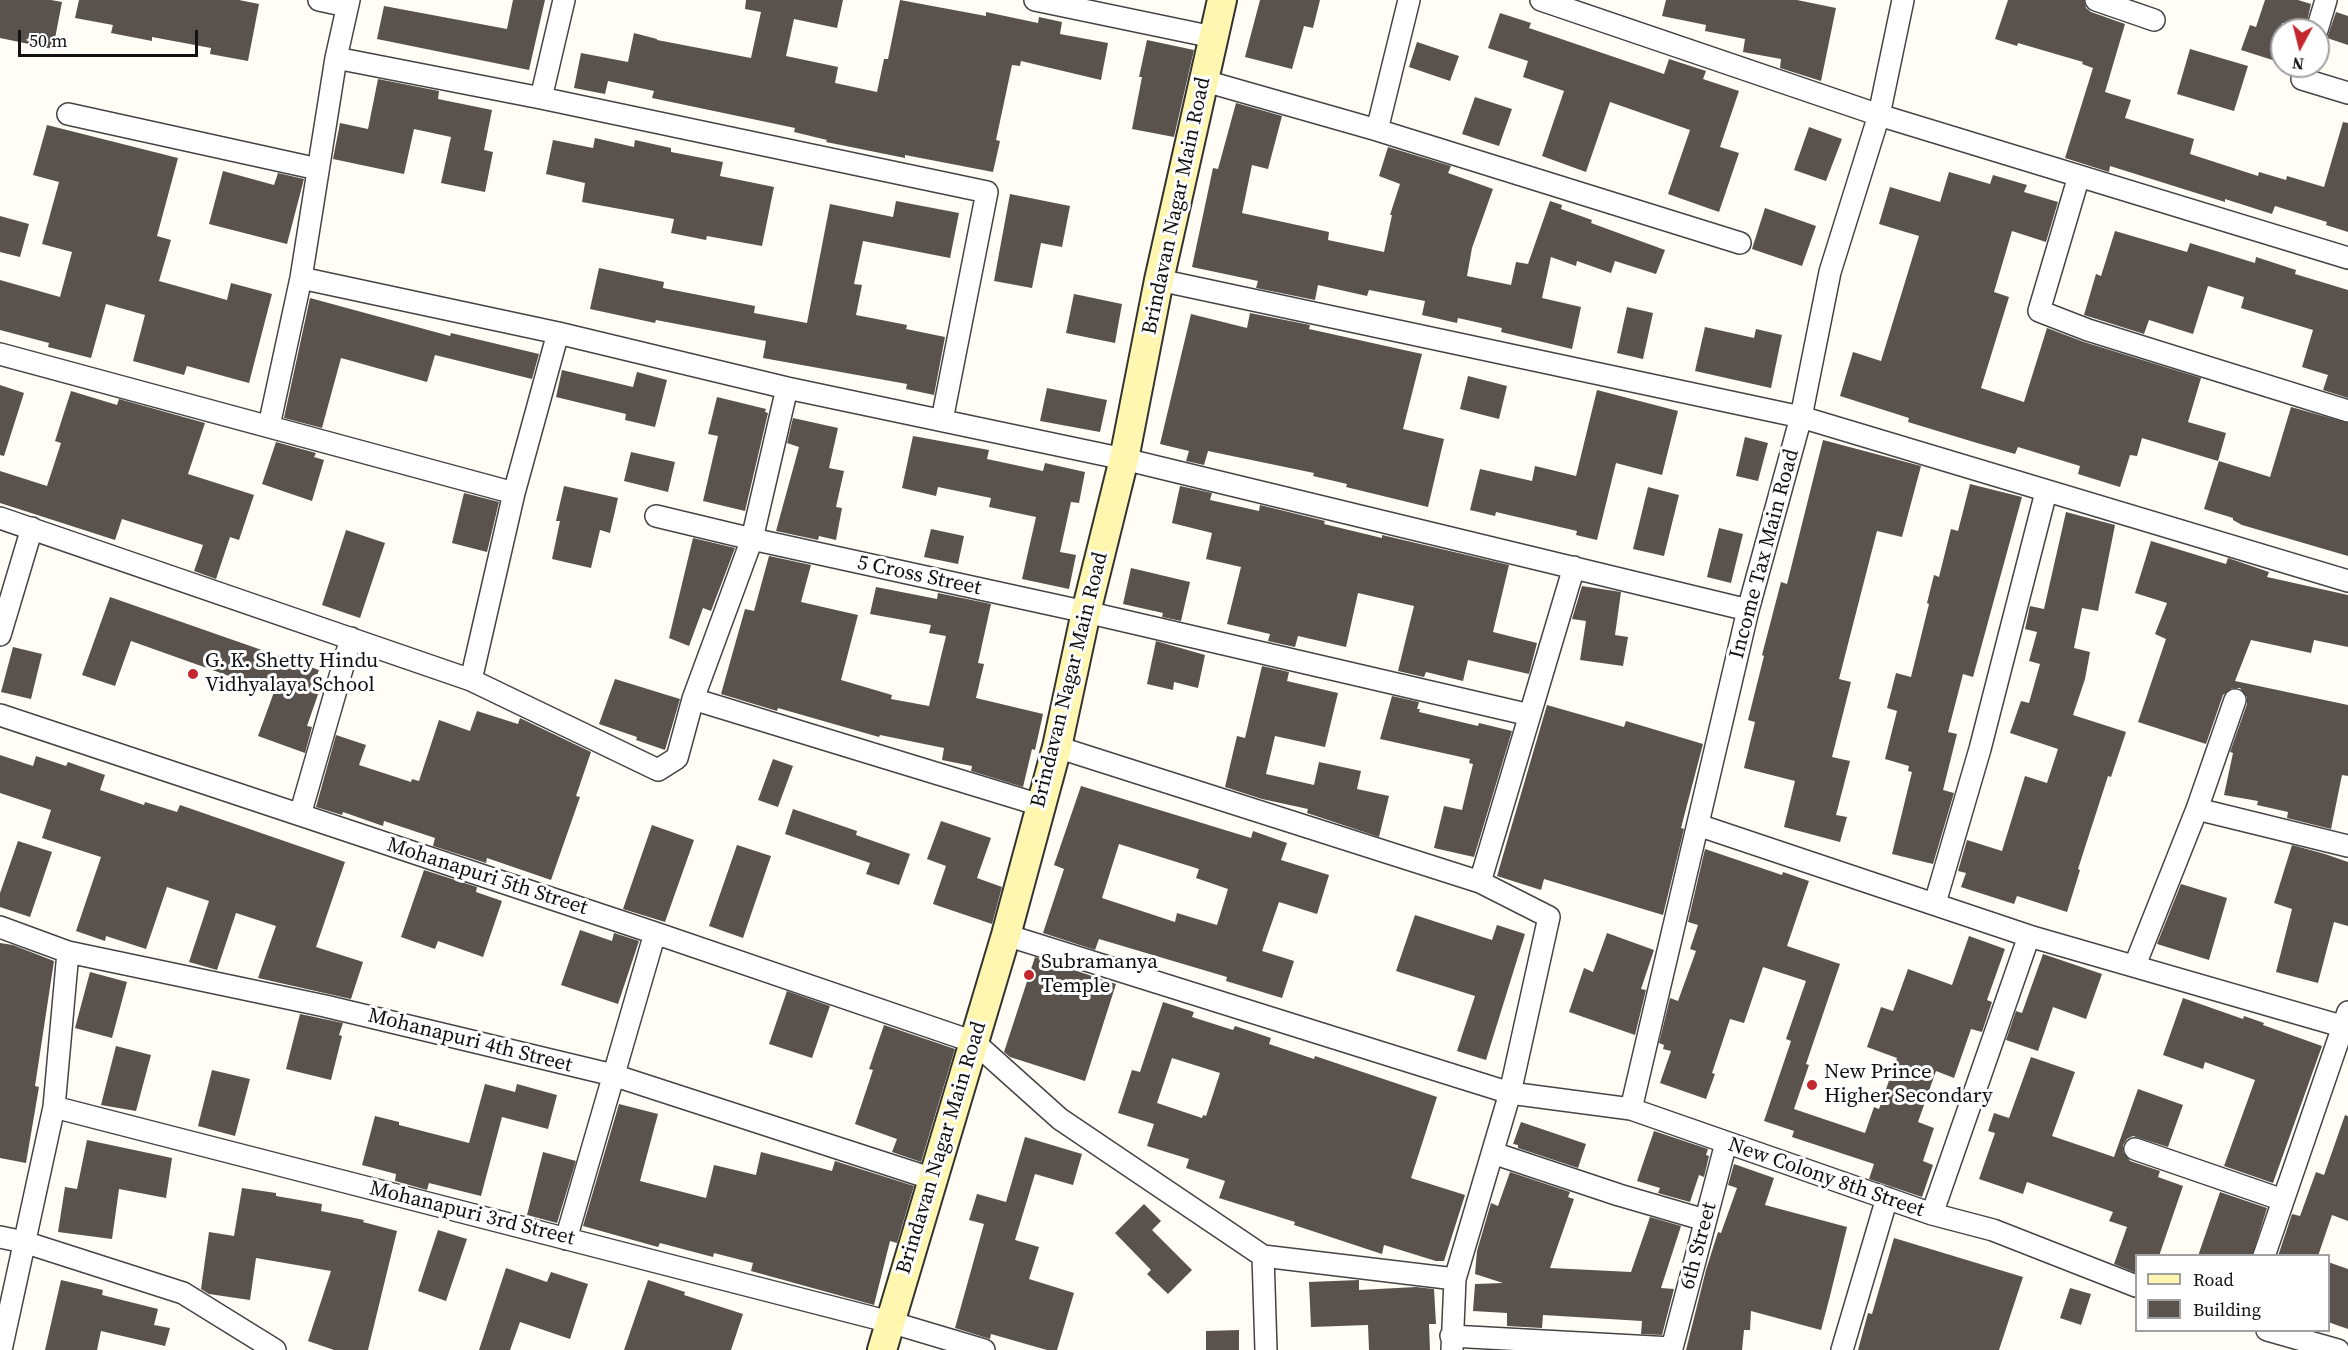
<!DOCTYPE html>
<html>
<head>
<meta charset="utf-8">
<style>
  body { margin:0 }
  #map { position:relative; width:2348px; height:1350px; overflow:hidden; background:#fffdf5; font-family:"Source Serif 4",serif }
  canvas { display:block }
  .legend { position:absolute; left:2135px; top:1254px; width:195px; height:78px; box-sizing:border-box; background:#fff; border:2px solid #a0a0a0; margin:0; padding:8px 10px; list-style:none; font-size:18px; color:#111 }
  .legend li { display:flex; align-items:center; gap:12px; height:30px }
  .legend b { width:30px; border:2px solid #a0a0a0 }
  .north { position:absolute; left:2270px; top:18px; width:60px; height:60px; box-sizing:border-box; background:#fff; border:2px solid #a0a0a0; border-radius:50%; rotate:187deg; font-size:16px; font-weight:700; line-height:24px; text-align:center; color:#111 }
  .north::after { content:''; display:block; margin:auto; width:21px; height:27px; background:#c4262e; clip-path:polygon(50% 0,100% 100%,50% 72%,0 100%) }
  .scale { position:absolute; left:18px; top:30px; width:180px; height:27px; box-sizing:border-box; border:3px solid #111; border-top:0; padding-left:8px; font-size:18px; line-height:21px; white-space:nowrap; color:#111; -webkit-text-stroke:4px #fff; paint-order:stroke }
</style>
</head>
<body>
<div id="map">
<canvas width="2348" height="1350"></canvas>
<ul class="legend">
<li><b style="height:8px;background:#fff6b0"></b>Road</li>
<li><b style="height:16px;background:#5a524d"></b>Building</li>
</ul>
<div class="north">N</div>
<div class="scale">50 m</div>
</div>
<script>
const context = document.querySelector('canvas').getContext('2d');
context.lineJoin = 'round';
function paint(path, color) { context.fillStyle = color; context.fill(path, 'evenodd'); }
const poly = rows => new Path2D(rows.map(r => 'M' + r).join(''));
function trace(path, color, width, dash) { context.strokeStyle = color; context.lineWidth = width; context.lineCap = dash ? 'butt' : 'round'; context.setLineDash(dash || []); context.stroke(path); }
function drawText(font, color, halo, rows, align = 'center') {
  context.font = font + ' "Source Serif 4",serif'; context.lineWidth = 6; context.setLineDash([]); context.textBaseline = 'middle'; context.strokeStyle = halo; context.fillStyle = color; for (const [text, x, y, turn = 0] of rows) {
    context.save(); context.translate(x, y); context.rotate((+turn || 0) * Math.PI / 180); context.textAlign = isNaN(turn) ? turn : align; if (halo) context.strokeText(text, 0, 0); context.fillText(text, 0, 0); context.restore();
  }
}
paint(poly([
  [0,0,51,0,62,2,53,49,0,38],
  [79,0,239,0,259,4,248,61,210,54,211,48,152,37,152,41,111,33,113,25,75,18],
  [513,0,545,0,529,70,377,39,384,6,507,29],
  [746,0,843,0,837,28,794,19,786,56,838,67,835,83,877,92,884,59,888,59,900,0,986,16,986,12,1038,23,1039,17,1062,22,1060,34,1108,43,1101,80,1021,61,1020,66,1012,65,996,140,1000,141,993,172,905,155,905,158,826,142,827,140,794,132,795,128,652,98,654,91,608,81,605,94,574,88,581,53,628,62,634,33,657,39,657,40,751,58,761,12,745,9],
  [1260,0,1320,0,1313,28,1304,26,1292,69,1245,57],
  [1666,0,1797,0,1836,8,1821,81,1780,68,1781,59,1743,52,1745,39,1705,31,1706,25,1662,16],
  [2008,0,2084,0,2086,8,2091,12,2125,24,2105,92,2131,100,2125,118,2194,139,2190,154,2258,176,2259,172,2286,180,2287,176,2324,187,2343,122,2348,123,2348,232,2326,225,2327,222,2275,206,2272,214,2225,199,2225,202,2110,166,2109,172,2065,158,2093,68,2082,64,2083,62,2018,43,2017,46,1995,39],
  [2265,0,2298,0,2311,4,2305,30,2282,23,2282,63,2241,50,2250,25,2256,27],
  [2336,12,2348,16,2348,45,2327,38],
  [1500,13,1531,23,1529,28,1664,74,1669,59,1706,71,1703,79,1739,91,1720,147,1739,153,1719,212,1668,194,1690,130,1610,102,1586,172,1542,156,1564,91,1523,77,1528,61,1488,48],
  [1147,40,1194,50,1174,137,1132,129,1142,77,1139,77],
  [1417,42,1459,56,1450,81,1409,67],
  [2190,49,2248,66,2234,111,2177,94],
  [378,79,439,91,438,99,492,110,484,150,493,152,485,192,441,183,451,137,414,129,404,174,333,159,340,123,368,129],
  [1475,97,1512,109,1499,146,1462,134],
  [1236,103,1282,116,1268,169,1252,165,1242,213,1329,232,1328,240,1384,252,1392,215,1390,215,1400,184,1379,176,1388,147,1451,166,1448,173,1493,189,1472,248,1467,276,1511,285,1516,262,1528,264,1550,201,1562,205,1561,209,1592,220,1591,223,1665,250,1656,274,1615,261,1611,273,1577,261,1576,266,1551,257,1542,298,1581,307,1572,349,1501,332,1502,328,1458,318,1457,323,1422,315,1425,301,1369,290,1367,296,1318,285,1315,300,1256,288,1258,281,1192,267,1213,168,1218,169],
  [47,125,178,158,157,236,171,240,159,281,227,300,231,283,272,294,249,383,187,366,184,375,133,361,145,315,106,304,91,358,48,347,49,343,0,330,0,280,60,297,72,252,42,244,59,182,33,175],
  [1809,127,1842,139,1826,181,1794,170],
  [595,138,634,147,635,140,671,148,671,152,723,162,720,176,774,187,762,246,707,236,706,240,671,233,674,219,582,202,585,183,546,174,553,140,593,148],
  [223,171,274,185,278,173,304,179,287,244,209,224],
  [1949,172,1990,184,1993,175,2027,185,2024,192,2058,202,2046,242,2012,231,1994,292,2009,297,1981,388,2024,402,2047,328,2084,342,2201,378,2188,422,2226,433,2218,461,2142,438,2137,456,2130,455,2120,487,2078,474,2080,466,2018,447,2015,454,1977,443,1908,422,1909,418,1840,396,1853,352,1881,361,1919,236,1879,224,1890,187,1940,202],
  [1010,194,1070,206,1062,247,1041,243,1032,288,994,281],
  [896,201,959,213,950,258,863,241,854,284,862,285,856,315,907,325,906,329,945,337,934,395,906,389,907,384,763,358,766,341,656,320,655,323,590,309,599,268,664,282,663,288,755,306,754,313,807,323,830,204,893,217],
  [1765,208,1816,226,1802,266,1752,249],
  [0,216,29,224,20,257,0,252],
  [2115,231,2187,252,2190,243,2255,263,2256,257,2296,270,2295,274,2348,290,2348,398,2323,390,2328,375,2302,367,2313,330,2241,308,2244,297,2208,286,2193,334,2149,320,2144,334,2084,315,2096,274,2101,276],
  [1074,294,1122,304,1115,343,1066,333],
  [310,298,450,336,451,333,539,354,532,379,435,355,427,382,341,358,322,428,284,418],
  [1627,307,1653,313,1643,359,1617,353],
  [1250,313,1310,325,1309,329,1422,354,1403,429,1444,439,1428,507,1346,487,1347,484,1313,476,1314,473,1208,451,1204,465,1186,461,1189,451,1160,444,1191,314,1247,328],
  [1705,327,1754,338,1756,329,1782,335,1771,388,1695,371],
  [562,370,633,387,637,372,667,380,655,427,625,420,626,414,556,397],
  [1468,376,1507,386,1499,419,1460,409],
  [0,385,24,393,4,456,0,455],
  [1047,388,1107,400,1100,432,1040,421],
  [1597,390,1678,411,1662,475,1616,463,1597,540,1576,535,1577,531,1496,512,1495,516,1470,510,1480,469,1532,481,1535,466,1576,476],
  [71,391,117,405,119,399,205,423,188,474,254,495,239,540,230,537,216,579,194,571,203,545,122,519,115,540,0,503,0,471,47,486,61,443,55,441],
  [717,397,766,409,765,412,768,413,745,511,703,501,718,436,708,434],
  [2291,407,2348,423,2348,556,2242,525,2233,520,2233,518,2204,509,2219,461,2270,477],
  [793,418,838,428,829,468,844,471,836,507,842,508,836,540,819,536,818,540,776,531,799,447,787,443],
  [913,436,989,450,987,459,1043,471,1045,463,1085,472,1079,503,1071,502,1060,552,1076,555,1069,589,1022,579,1036,517,989,507,991,498,938,487,936,496,902,488],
  [1745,437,1768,443,1758,481,1736,476],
  [1823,440,1921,466,1902,537,1877,531,1839,679,1851,682,1832,757,1850,761,1836,815,1847,817,1840,842,1784,827,1795,781,1744,768,1755,722,1748,720,1764,656,1762,655,1781,582,1787,584],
  [276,442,316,453,314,457,324,460,312,501,262,484],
  [631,452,675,462,668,492,624,481],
  [1970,484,2022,497,1973,677,1963,674,1948,732,1957,734,1943,790,1954,793,1933,864,1892,854,1912,772,1908,771,1909,766,1885,759,1897,711,1887,708,1896,673,1911,677,1929,604,1927,603,1934,575,1939,577,1951,529,1958,531],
  [564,486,618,498,610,533,600,530,591,568,552,559,560,521,556,521],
  [1180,486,1212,493,1210,500,1259,511,1260,505,1325,521,1324,524,1382,538,1382,535,1509,565,1493,632,1537,643,1529,674,1468,660,1463,681,1426,672,1424,677,1398,671,1414,606,1358,593,1346,647,1298,636,1295,647,1268,641,1270,634,1227,624,1241,567,1206,559,1212,533,1172,523],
  [1648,487,1679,495,1664,556,1633,549],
  [464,493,499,502,487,552,452,543],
  [2066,512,2115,525,2098,611,2082,608,2074,648,2090,652,2085,679,2073,715,2126,732,2111,777,2108,776,2078,869,2080,870,2067,912,2017,896,2014,904,1961,887,1966,873,1958,871,1967,840,2002,851,2025,776,2047,783,2058,749,2010,733,2021,701,2029,703,2040,664,2029,661,2037,632,2025,629,2030,606,2044,609],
  [1719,528,1743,534,1731,583,1707,577],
  [931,529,964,536,958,564,924,557],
  [346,530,385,543,360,618,322,605],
  [693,538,735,548,711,611,703,608,689,646,669,638],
  [2151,541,2226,564,2228,558,2234,560,2269,572,2267,577,2348,595,2348,647,2314,640,2311,653,2251,640,2235,681,2348,705,2348,776,2342,775,2331,829,2287,818,2288,812,2257,805,2258,801,2224,795,2233,753,2230,752,2247,704,2247,697,2240,688,2232,688,2223,695,2206,744,2138,722,2166,639,2155,634,2167,603,2135,593],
  [769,556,811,565,801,602,858,615,841,680,892,695,891,699,929,706,946,636,929,633,931,625,870,614,876,587,937,599,938,593,991,604,978,663,984,664,976,698,1043,714,1035,750,1032,749,1023,787,971,771,972,766,942,760,944,748,880,735,879,737,778,708,777,711,721,694,745,609,754,611],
  [1131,568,1190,582,1181,621,1162,617,1163,613,1123,604],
  [1582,586,1621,592,1615,635,1628,637,1623,666,1580,660,1586,621,1572,619],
  [110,597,319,670,315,681,322,683,307,726,312,727,305,753,258,736,274,692,131,641,115,686,82,675],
  [1156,641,1205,655,1198,688,1174,682,1173,690,1147,684],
  [13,647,42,654,31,699,1,692],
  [1262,666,1289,672,1287,681,1338,693,1325,747,1275,736,1266,774,1314,785,1319,762,1361,771,1357,789,1389,796,1379,837,1307,813,1308,809,1262,799,1225,787,1237,736,1245,738],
  [615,679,680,699,665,750,636,740,637,737,599,724],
  [1392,696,1419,702,1417,709,1420,709,1419,712,1478,726,1479,723,1512,731,1474,857,1434,848,1444,806,1462,810,1473,764,1469,763,1470,759,1380,739],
  [1547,705,1624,727,1626,721,1703,744,1681,828,1684,829,1663,915,1544,879,1541,890,1497,876],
  [477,711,518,724,520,718,591,752,576,796,580,797,551,880,487,858,486,863,433,846,435,838,384,821,383,826,343,812,342,815,316,807,336,735,366,745,359,765,411,782,412,779,419,781,439,720,470,731],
  [0,755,33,766,36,756,66,766,68,762,105,775,100,790,144,805,145,802,177,812,180,805,345,862,316,947,363,962,351,999,258,978,276,926,236,913,217,970,189,962,209,901,167,887,146,949,106,936,105,941,76,931,101,857,42,838,51,810,0,793],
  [773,759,793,766,778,807,758,800],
  [1081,786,1251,838,1253,831,1287,843,1281,860,1329,875,1317,914,1279,902,1262,951,1294,961,1282,998,1226,981,1227,977,1099,939,1095,950,1043,933,1064,869,1054,865],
  [1119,844,1199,869,1196,878,1228,889,1217,925,1177,913,1175,922,1102,898],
  [793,809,857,831,856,835,910,854,899,885,866,874,870,863,785,834],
  [941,821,991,838,977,878,1002,887,992,924,933,904,946,866,927,859],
  [652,825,694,840,665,922,623,909],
  [18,841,52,852,30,917,0,907,0,893],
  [737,845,771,856,743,938,709,926],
  [2292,845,2325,854,2348,862,2348,926,2334,922,2318,983,2276,972,2292,909,2274,903],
  [1705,849,1782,875,1783,872,1809,881,1787,946,1840,964,1806,1064,1809,1065,1794,1109,1865,1133,1874,1107,1879,1109,1897,1058,1867,1047,1881,1007,1893,1011,1908,969,1952,985,1969,936,2005,949,1987,1000,1992,1002,1982,1032,1971,1029,1954,1078,1936,1071,1918,1122,1934,1128,1923,1161,1933,1165,1922,1197,1869,1179,1874,1164,1792,1137,1794,1131,1764,1121,1791,1041,1786,1039,1806,981,1763,967,1744,1023,1730,1019,1712,1073,1715,1074,1706,1099,1660,1083,1671,1051,1663,1049,1664,1045,1659,1043,1670,998,1678,1001,1696,951,1690,949,1698,925,1688,922],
  [424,870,477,887,476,892,502,901,483,957,438,941,435,949,401,937],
  [2181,884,2227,898,2209,960,2157,944],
  [1415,915,1492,940,1497,925,1525,934,1486,1060,1457,1051,1475,996,1396,971],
  [580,930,612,941,614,933,639,941,618,1004,561,985],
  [1607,933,1654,950,1641,989,1646,990,1635,1035,1569,1012,1584,968,1593,972],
  [0,943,13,945,54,961,35,1086,39,1087,26,1163,0,1158],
  [2043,954,2102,974,2086,1019,2053,1007,2038,1051,2006,1040,2016,1011,2022,1013],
  [1035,957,1116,984,1085,1081,1010,1057,1004,1052],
  [90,972,127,982,112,1038,75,1028],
  [787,991,830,1006,812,1058,769,1044],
  [2183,998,2243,1019,2244,1016,2264,1023,2263,1025,2322,1046,2273,1183,2224,1166,2255,1080,2205,1062,2203,1069,2163,1055],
  [1163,1002,1194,1012,1192,1017,1233,1030,1235,1026,1271,1038,1269,1044,1314,1059,1315,1056,1437,1097,1411,1178,1465,1195,1444,1261,1436,1261,1384,1245,1382,1254,1294,1225,1295,1222,1219,1198,1225,1181,1186,1168,1189,1159,1147,1146,1154,1124,1118,1113,1132,1070,1140,1072],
  [1172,1058,1220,1073,1206,1116,1203,1115,1202,1118,1157,1103],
  [300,1014,343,1023,339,1035,342,1036,331,1080,286,1069],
  [884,1025,955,1049,921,1162,892,1152,897,1139,855,1124,873,1070,869,1069],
  [116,1046,151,1055,136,1111,101,1105],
  [2031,1057,2075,1072,2052,1136,2114,1157,2138,1089,2183,1105,2168,1147,2133,1136,2127,1139,2123,1145,2123,1152,2130,1161,2160,1171,2158,1177,2183,1186,2159,1256,2136,1256,2136,1273,2114,1264,2127,1227,2109,1221,2113,1212,2027,1182,2023,1194,1979,1179,1995,1133,1988,1131,1994,1113,2009,1118],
  [212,1070,250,1079,235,1136,198,1126],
  [485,1084,515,1092,517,1084,557,1095,548,1129,502,1117,481,1196,429,1183,427,1190,395,1181,396,1174,362,1165,375,1116,399,1122,399,1125,469,1143],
  [619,1104,658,1114,640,1181,706,1198,714,1165,756,1175,761,1152,832,1171,835,1161,914,1186,897,1243,890,1241,874,1305,751,1271,753,1263,714,1253,713,1257,660,1243,658,1247,583,1226],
  [2345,1115,2348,1116,2348,1221,2332,1215,2318,1256,2278,1256,2292,1214,2300,1216,2316,1172,2324,1175],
  [1521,1122,1586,1144,1578,1168,1518,1148,1518,1145,1513,1144],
  [1654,1131,1708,1149,1706,1155,1709,1156,1704,1177,1699,1175,1690,1202,1658,1193,1660,1188,1637,1181],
  [1025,1137,1082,1154,1073,1185,1035,1174,1015,1240,1039,1247,1029,1279,1074,1293,1057,1350,1047,1350,991,1334,990,1339,955,1328,984,1224,969,1220,977,1194,1006,1202],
  [87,1140,172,1158,166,1198,119,1189,112,1239,58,1232,65,1187,77,1189],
  [543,1152,576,1161,557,1223,527,1215],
  [1734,1164,1774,1178,1765,1205,1847,1227,1830,1296,1821,1330,1751,1311,1750,1330,1744,1330,1742,1350,1686,1350,1706,1270,1718,1232,1721,1233,1737,1188,1728,1185],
  [1510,1172,1570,1192,1568,1197,1574,1199,1550,1268,1631,1272,1650,1217,1681,1226,1661,1288,1674,1289,1662,1335,1641,1334,1642,1321,1543,1315,1542,1328,1507,1326,1507,1313,1473,1311,1475,1284,1503,1283,1475,1274,1477,1251,1491,1203,1498,1206],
  [242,1188,276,1193,276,1196,322,1204,321,1211,364,1220,363,1222,397,1231,368,1350,334,1350,308,1341,331,1271,256,1258,250,1300,209,1294,201,1289,209,1232,234,1236],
  [2220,1192,2267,1208,2252,1256,2198,1256],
  [1144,1204,1161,1221,1152,1230,1192,1270,1168,1294,1147,1274,1151,1270,1115,1233],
  [438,1230,467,1239,446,1301,418,1291],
  [1894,1238,2023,1277,1999,1350,1858,1350,1868,1313,1872,1314],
  [2328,1262,2348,1269,2348,1329,2328,1322],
  [506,1268,547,1282,551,1272,588,1284,570,1339,520,1322,510,1350,479,1350],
  [61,1280,103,1290,102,1295,158,1309,154,1325,170,1328,165,1346,101,1331,97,1350,45,1350],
  [648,1280,685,1292,684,1295,743,1314,731,1350,624,1350],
  [1359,1280,1359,1290,1416,1287,1434,1289,1436,1324,1429,1324,1430,1350,1369,1350,1368,1325,1311,1327,1309,1282],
  [2070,1288,2091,1294,2081,1325,2060,1318],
  [1239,1330,1239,1350,1206,1350,1206,1331]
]), '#5a524d');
const street = poly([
  [319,0,347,6],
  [1035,0,1213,37],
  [1541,0,1879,115,2348,258],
  [2096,0,2154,20],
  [2317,30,2326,0],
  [336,58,541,98,987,192,942,420],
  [2306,66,2302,79,2348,93],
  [1205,81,1377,130,1740,243],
  [541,98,564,0],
  [68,114,318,169],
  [1377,130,1409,0],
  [2079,176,2039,311,2088,330,2348,411],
  [301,278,558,333,787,388,1124,459,1748,610],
  [1159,280,1801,417,2348,581],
  [0,354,514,493],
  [269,426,301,278,336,58,349,0],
  [656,516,752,539,1086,612,1530,715],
  [0,518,471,680,658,770,677,758,693,699,752,539,787,388],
  [0,635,32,528],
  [471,680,514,493,558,333],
  [693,699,1040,805],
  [0,715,655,933,974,1042,1060,1119,1263,1256,1266,1350],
  [1057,747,1480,882,1549,917,1510,1093,1455,1279,1452,1350],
  [2197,809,2348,846],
  [300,815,351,638],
  [1698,825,2029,936,2348,1028],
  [1480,882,1574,567],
  [1935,903,1980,749,2046,492],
  [0,927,68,952,325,1006,613,1075,933,1179],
  [1006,935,1510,1093,1631,1109,1932,1214,1993,1230,2136,1286],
  [2135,965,2197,809,2235,700],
  [54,1107,890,1322,984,1350],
  [1631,1109,1748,610,1801,417,1830,272,1879,115,1903,0],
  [2135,1149,2283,1200],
  [1493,1153,1619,1195,1705,1220],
  [1932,1214,2029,936],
  [0,1237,24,1242,183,1293,275,1350],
  [566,1239,655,933],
  [1263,1256,1455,1279],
  [2264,1256,2348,1012],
  [2267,1330,2338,1350],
  [1451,1336,1672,1348,1726,1143],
  [1,1350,54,1107,68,952],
  [1842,1350,1887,1198]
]);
const secondary = poly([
  [882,1350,1006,935,1057,747,1086,612,1124,459,1159,280,1222,0]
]);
trace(street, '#444', 24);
trace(secondary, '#333', 32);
trace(street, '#fff', 21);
trace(secondary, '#fff6b0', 28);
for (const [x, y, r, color] of [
  [193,674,6,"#c4262e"],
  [1029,975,6,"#c4262e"],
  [1812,1085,6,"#c4262e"]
]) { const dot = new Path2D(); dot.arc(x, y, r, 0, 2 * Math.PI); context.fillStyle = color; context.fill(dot); trace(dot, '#fff', 2); }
drawText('21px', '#111', '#fff', [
  ["Brindavan Nagar Main Road",1177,206,-78],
  ["Income Tax Main Road",1765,554,-75],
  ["5 Cross Street",919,576,12],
  ["Brindavan Nagar Main Road",1070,680,-76],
  ["Mohanapuri 5th Street",487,877,18],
  ["Mohanapuri 4th Street",470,1041,14],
  ["Brindavan Nagar Main Road",942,1148,-73],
  ["New Colony 8th Street",1826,1178,19],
  ["Mohanapuri 3rd Street",472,1214,14],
  ["6th Street",1699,1246,-75]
]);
drawText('21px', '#111', '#fff', [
  ["G. K. Shetty Hindu",205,662],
  ["Vidhyalaya School",205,686],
  ["Subramanya",1041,963],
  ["Temple",1041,987],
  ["New Prince",1824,1073],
  ["Higher Secondary",1824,1097]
], 'left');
</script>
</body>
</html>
